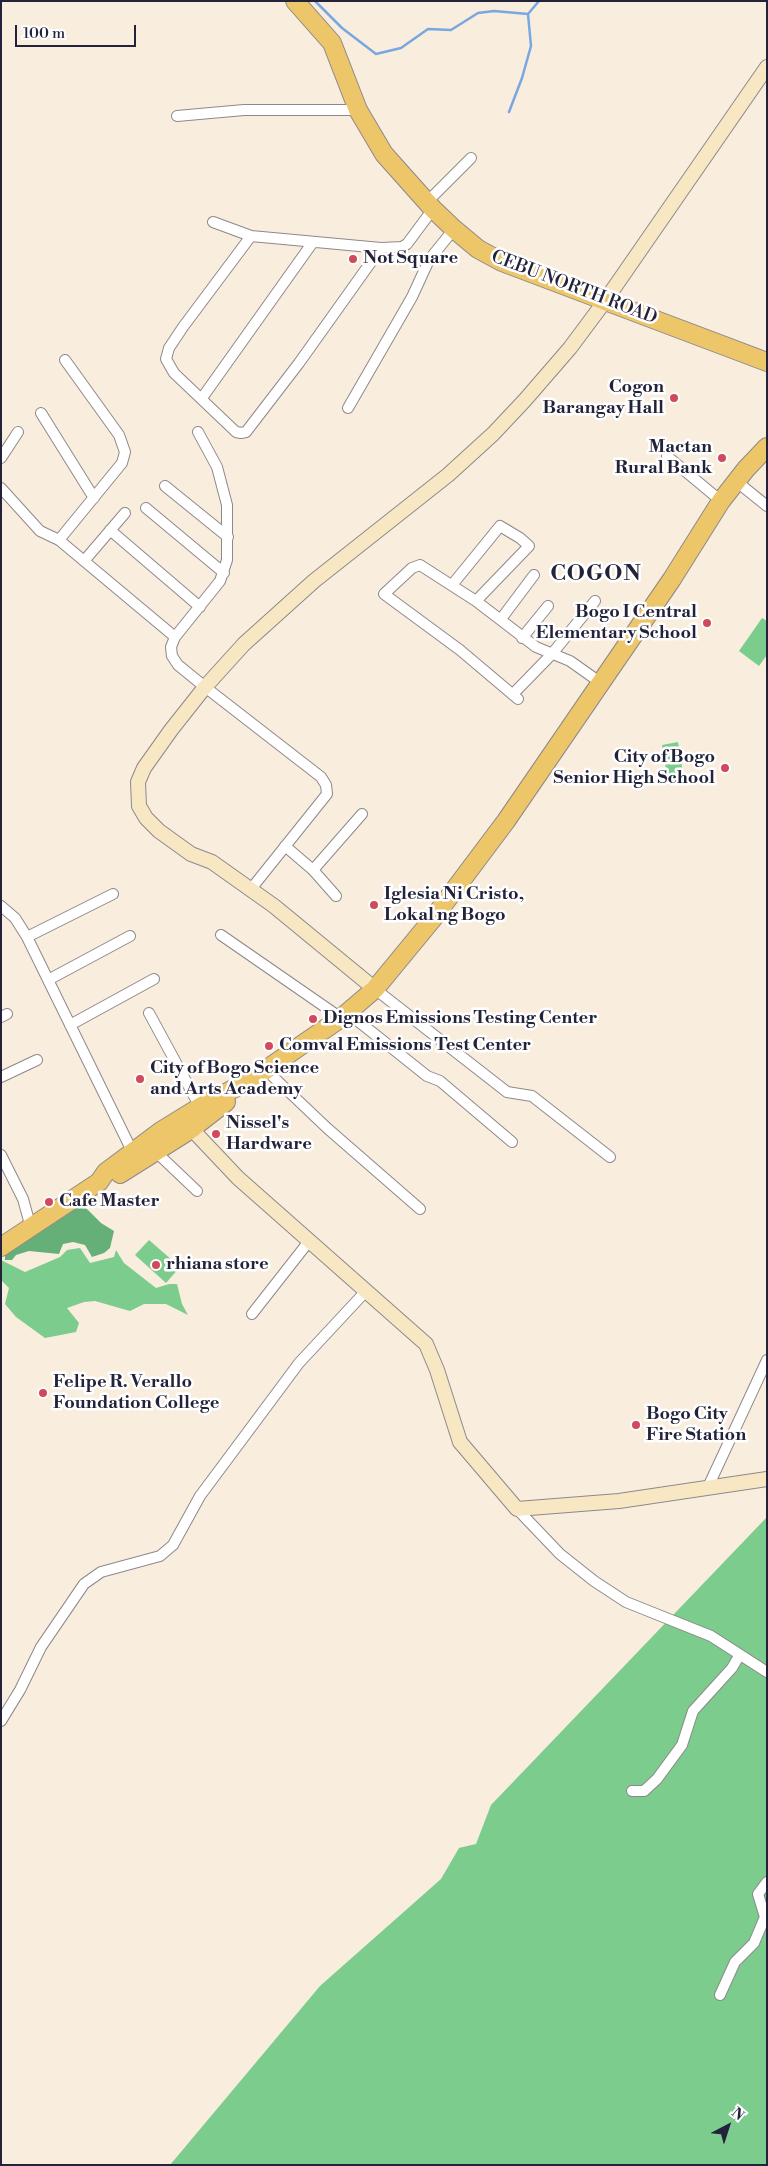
<!DOCTYPE html>
<html>
<head>
<meta charset="utf-8">
<style>
  body { margin:0 }
  #map { position:relative; width:768px; height:2166px; overflow:hidden; background:#f9edde; font-family:"Libre Bodoni",serif }
  canvas { display:block }
  .frame { position:absolute; inset:0; border:2px solid #22223b; pointer-events:none }
  .north { position:absolute; left:703px; top:2101px; width:50px; height:50px; -webkit-text-stroke:4px #fff; paint-order:stroke; rotate:40deg; font-size:14px; font-weight:700; line-height:20px; text-align:center; color:#22223b }
  .north::after { content:''; display:block; margin:auto; width:18px; height:22px; background:#22223b; clip-path:polygon(50% 0,100% 100%,50% 72%,0 100%) }
  .scale { position:absolute; left:15px; top:25px; width:121px; height:22px; box-sizing:border-box; border:2px solid #22223b; border-top:0; padding-left:6px; font-size:15px; line-height:18px; white-space:nowrap; color:#22223b; -webkit-text-stroke:4px #fff; paint-order:stroke }
</style>
</head>
<body>
<div id="map">
<canvas width="768" height="2166"></canvas>
<div class="frame"></div>
<div class="north">N</div>
<div class="scale">100 m</div>
</div>
<script>
const context = document.querySelector('canvas').getContext('2d');
context.lineJoin = 'round';
function paint(path, color) { context.fillStyle = color; context.fill(path, 'evenodd'); }
const poly = rows => new Path2D(rows.map(r => 'M' + r).join(''));
function trace(path, color, width, dash) { context.strokeStyle = color; context.lineWidth = width; context.lineCap = dash ? 'butt' : 'round'; context.setLineDash(dash || []); context.stroke(path); }
function drawText(font, color, halo, rows, align = 'center') {
  context.font = font + ' "Libre Bodoni",serif'; context.lineWidth = 5; context.setLineDash([]); context.textBaseline = 'middle'; context.strokeStyle = halo; context.fillStyle = color; for (const [text, x, y, turn = 0] of rows) {
    context.save(); context.translate(x, y); context.rotate((+turn || 0) * Math.PI / 180); context.textAlign = isNaN(turn) ? turn : align; if (halo) context.strokeText(text, 0, 0); context.fillText(text, 0, 0); context.restore();
  }
}
paint(poly([
  [762,618,767,621,767,655,759,666,739,651],
  [678,742,683,773,667,775,662,745],
  [149,1240,180,1267,166,1283,135,1255],
  [80,1248,90,1263,114,1257,116,1250,124,1263,156,1288,169,1284,177,1284,182,1304,188,1315,166,1304,144,1304,130,1311,95,1301,84,1302,67,1308,79,1323,76,1332,45,1338,16,1317,5,1304,9,1288,1,1280,1,1260,25,1272,60,1257,67,1250],
  [767,1517,767,2165,170,2165,320,1986,441,1879,459,1848,476,1844,491,1805]
]), '#7bcc8d');
paint(poly([
  [83,1205,101,1223,114,1231,110,1248,104,1253,92,1257,85,1245,73,1242,63,1244,59,1254,29,1251,16,1255,12,1260,5,1260,5,1255,9,1251,70,1211]
]), '#64b078');
trace(poly([
  [315,1,342,28,376,54,401,48,428,29,451,30,478,13,494,11,528,14,539,1],
  [509,112,522,78,531,46,528,14]
]), '#78a7e2', 2.5);
const street = poly([
  [177,116,244,110,358,110],
  [427,202,471,158],
  [213,222,251,236,381,248,402,247,407,244,433,209],
  [251,236,183,327,169,348,166,359,174,373,236,432,241,433,246,432,299,363,381,248],
  [202,398,313,242],
  [348,408,412,297,429,260,454,229],
  [41,413,94,498],
  [198,432,217,467,227,505,227,560,220,581,175,637,171,647,172,656,178,665,205,687,321,777,326,785,327,794,251,889],
  [667,456,721,501],
  [1,458,18,432],
  [736,481,767,506],
  [165,486,228,537],
  [1,488,40,531,59,540,175,637],
  [146,508,224,573],
  [110,530,200,607],
  [59,540,122,463,125,452,119,435,65,360],
  [84,561,125,513],
  [452,585,500,526,520,538,529,546,476,601],
  [501,619,534,575],
  [522,638,548,606],
  [513,694,551,655,595,601],
  [518,699,460,650,384,594,412,568,420,565,476,601,536,647,570,661,601,683],
  [285,846,313,870,336,896],
  [313,870,362,814],
  [1,906,15,918,27,937,134,1155],
  [221,935,341,1018],
  [27,937,113,894],
  [48,980,130,936],
  [375,989,507,1092,532,1096,610,1157],
  [149,1013,200,1107],
  [348,1013,427,1076,440,1081,512,1142],
  [1,1017,7,1014],
  [70,1025,154,979],
  [266,1070,327,1128,420,1209],
  [1,1077,37,1060],
  [156,1152,197,1191],
  [1,1155,23,1199,31,1228],
  [252,1314,310,1240],
  [708,1487,767,1360],
  [517,1509,560,1554,594,1581,626,1602,711,1636,767,1672],
  [1,1721,20,1690,41,1647,84,1584,101,1572,160,1556,173,1545,200,1496,299,1363,366,1291],
  [632,1791,644,1791,657,1779,682,1745,693,1711,732,1668,739,1656],
  [720,1995,735,1962,754,1943,765,1917,758,1894,767,1882]
]);
const secondary = poly([
  [375,989,274,906,212,862,191,854,159,831,146,818,139,806,138,782,144,768,171,730,205,687,244,644,314,581,448,475,493,434,525,400,570,348,605,301,767,67],
  [185,1122,238,1178,426,1344,437,1370,460,1442,517,1509,619,1501,767,1479]
]);
const highway = poly([
  [295,1,332,43,358,110,384,154,433,209,454,229,478,249,502,262,767,362],
  [120,1174,190,1130,226,1102],
  [1,1247,99,1182,106,1172,161,1131,200,1107,257,1076,303,1044,341,1018,375,989,431,921,506,821,672,579,721,501,746,469,767,447]
]);
trace(street, '#8e888c', 12);
trace(secondary, '#8e888c', 16);
trace(highway, '#8e888c', 20);
trace(street, '#fff', 10);
trace(secondary, '#f7e8c3', 14);
trace(highway, '#ecc669', 18);
for (const [x, y, r, color] of [
  [353,259,5,"#d1495b"],
  [674,398,5,"#d1495b"],
  [722,458,5,"#d1495b"],
  [707,623,5,"#d1495b"],
  [725,768,5,"#d1495b"],
  [374,905,5,"#d1495b"],
  [313,1019,5,"#d1495b"],
  [269,1046,5,"#d1495b"],
  [140,1079,5,"#d1495b"],
  [216,1134,5,"#d1495b"],
  [49,1202,5,"#d1495b"],
  [156,1265,5,"#d1495b"],
  [43,1393,5,"#d1495b"],
  [636,1425,5,"#d1495b"]
]) { const dot = new Path2D(); dot.arc(x, y, r, 0, 2 * Math.PI); context.fillStyle = color; context.fill(dot); trace(dot, '#fff', 2); }
drawText('bold 18px', '#22223b', '#fff', [
  ["Not Square",363,259],
  ["Cogon",664,388,"right"],
  ["Barangay Hall",664,409,"right"],
  ["Mactan",712,448,"right"],
  ["Rural Bank",712,469,"right"],
  ["Bogo I Central",697,613,"right"],
  ["Elementary School",697,634,"right"],
  ["City of Bogo",715,758,"right"],
  ["Senior High School",715,779,"right"],
  ["Iglesia Ni Cristo,",384,895],
  ["Lokal ng Bogo",384,916],
  ["Dignos Emissions Testing Center",323,1019],
  ["Comval Emissions Test Center",279,1046],
  ["City of Bogo Science",150,1069],
  ["and Arts Academy",150,1090],
  ["Nissel's",226,1124],
  ["Hardware",226,1145],
  ["Cafe Master",59,1202],
  ["rhiana store",166,1265],
  ["Felipe R. Verallo",53,1383],
  ["Foundation College",53,1404],
  ["Bogo City",646,1415],
  ["Fire Station",646,1436]
], 'left');
drawText('18px', '#22223b', '#fff', [
  ["CEBU NORTH ROAD",574,288,21]
]);
context.letterSpacing = '1px';
drawText('bold 22px', '#22223b', '#fff', [
  ["COGON",596,575]
]);
context.letterSpacing = '0px';
</script>
</body>
</html>
